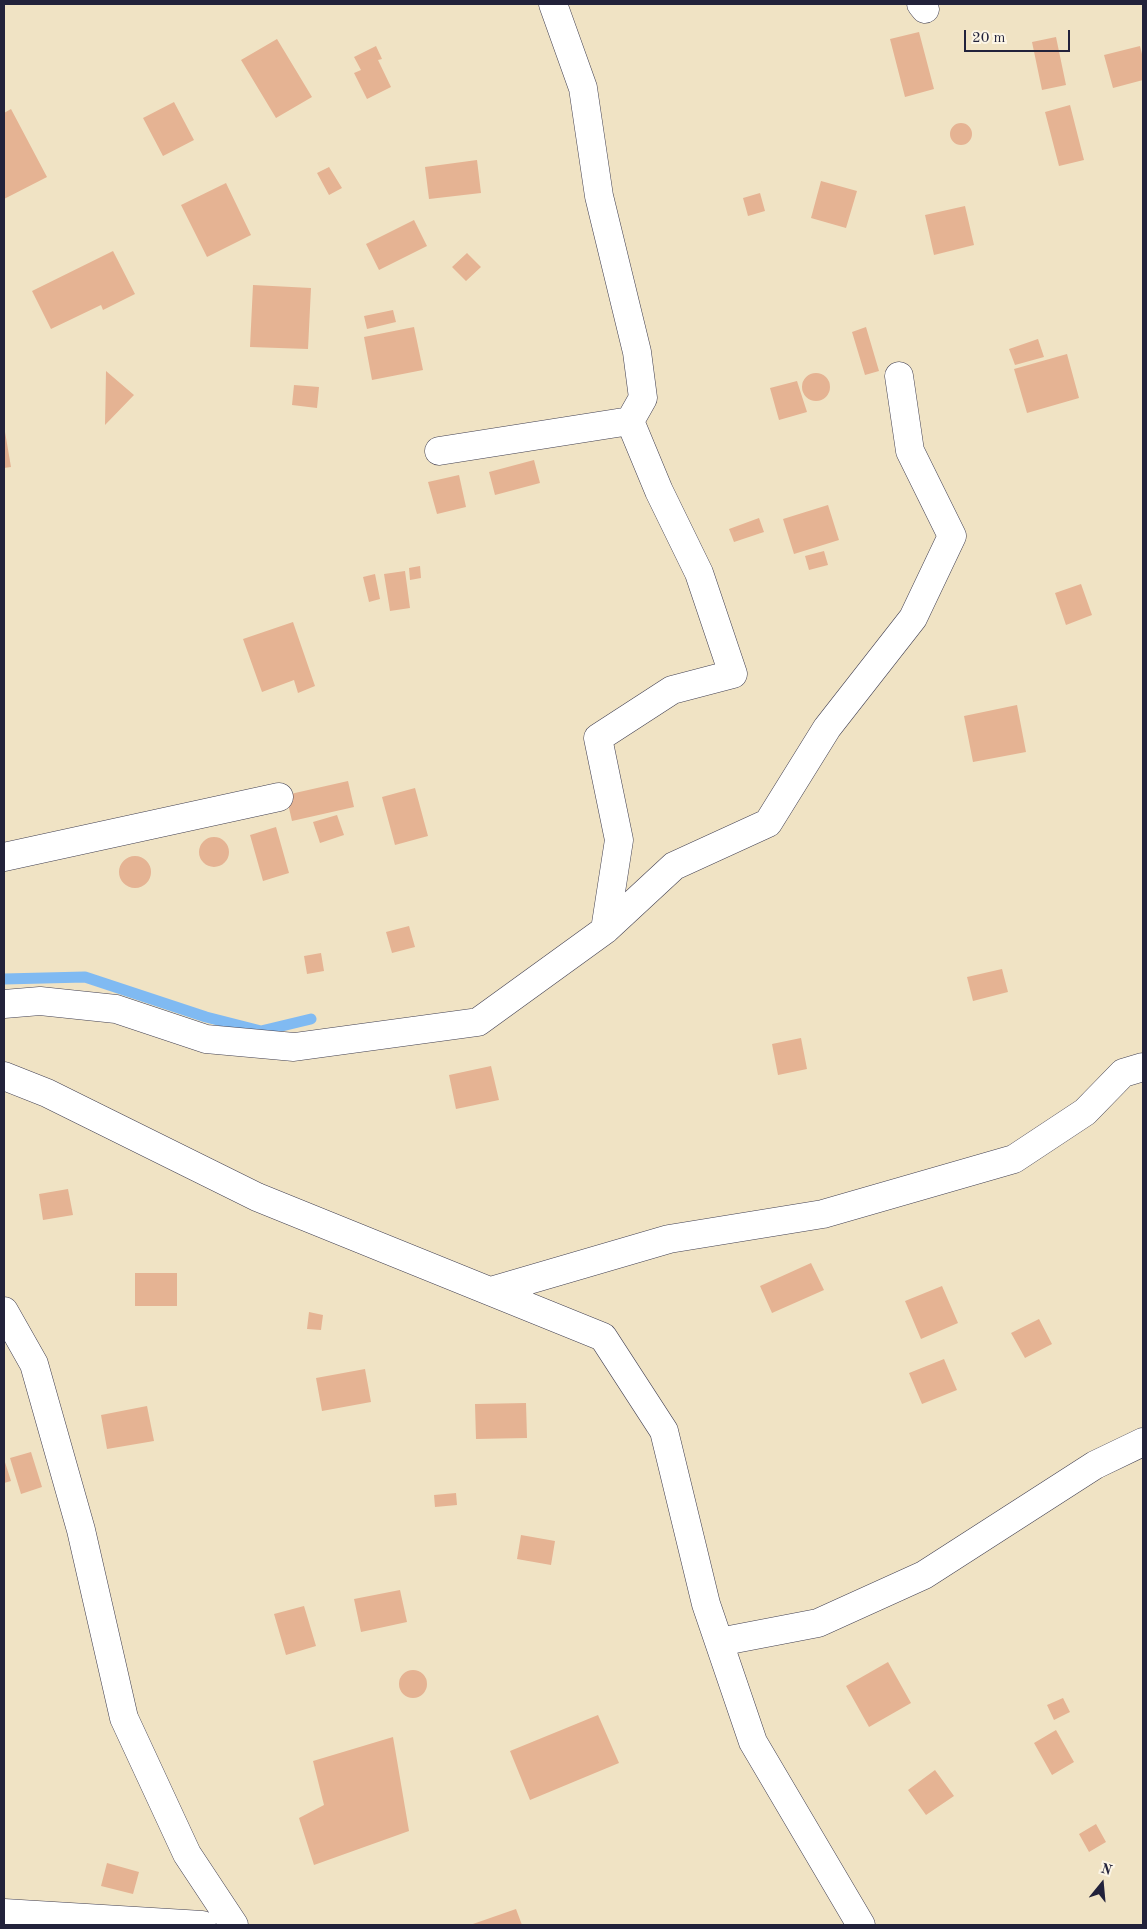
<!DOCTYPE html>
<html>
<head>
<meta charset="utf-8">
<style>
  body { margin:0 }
  #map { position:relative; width:1147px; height:1929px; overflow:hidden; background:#f0e3c4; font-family:"Old Standard TT",serif }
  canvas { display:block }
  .frame { position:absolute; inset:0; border:5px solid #22223b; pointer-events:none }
  .north { position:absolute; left:1077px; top:1859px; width:50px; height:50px; -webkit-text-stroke:4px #fcf5e5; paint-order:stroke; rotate:17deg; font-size:14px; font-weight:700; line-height:20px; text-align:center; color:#22223b }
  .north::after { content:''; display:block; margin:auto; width:18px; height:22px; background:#22223b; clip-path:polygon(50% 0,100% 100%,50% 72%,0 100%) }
  .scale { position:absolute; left:964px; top:30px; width:106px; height:22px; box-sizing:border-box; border:2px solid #22223b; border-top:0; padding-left:6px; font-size:15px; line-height:18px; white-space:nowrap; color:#22223b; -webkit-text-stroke:4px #fcf5e5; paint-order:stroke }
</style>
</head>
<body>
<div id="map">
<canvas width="1147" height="1929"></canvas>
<div class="frame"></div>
<div class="north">N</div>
<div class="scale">20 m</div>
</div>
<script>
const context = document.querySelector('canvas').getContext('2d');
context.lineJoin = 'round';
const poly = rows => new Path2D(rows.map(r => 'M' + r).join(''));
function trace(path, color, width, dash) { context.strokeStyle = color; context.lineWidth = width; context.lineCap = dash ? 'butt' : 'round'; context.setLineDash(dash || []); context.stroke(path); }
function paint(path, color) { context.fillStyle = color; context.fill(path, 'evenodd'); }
trace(poly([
  [4,979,85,977,206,1017,261,1031,311,1019]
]), '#80baf2', 11);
paint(poly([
  [919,32,934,89,905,97,890,39],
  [1056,37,1066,85,1042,90,1032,42],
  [277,39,312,97,276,118,241,60],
  [376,46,382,59,378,60,391,87,367,99,354,73,361,70,354,57],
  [1140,46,1143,58,1143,80,1113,88,1104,55],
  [174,102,194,140,163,156,143,118],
  [1070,105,1084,160,1059,166,1045,112],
  [11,109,47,177,4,199,4,113],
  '950 134a11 11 0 1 1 22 0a11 11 0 1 1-22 0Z',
  [477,160,481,193,429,199,425,167],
  [329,167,342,188,329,195,317,173],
  [821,181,857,191,846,228,811,218],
  [226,183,251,235,207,257,181,205],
  [760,193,765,211,748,216,743,198],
  [965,206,974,245,934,255,925,215],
  [414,220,427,246,379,270,366,244],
  [113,251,135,294,103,310,101,305,51,329,32,291],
  [467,253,481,267,466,281,452,267],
  [253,285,311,288,308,349,250,347],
  [393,310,396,322,367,329,364,316],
  [414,327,423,370,372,380,364,337],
  [866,327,879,371,865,375,852,332],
  [1038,339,1044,357,1015,365,1009,349],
  [1067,354,1079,398,1027,413,1014,369],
  [106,371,134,395,105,425],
  '802 387a14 14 0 1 1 28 0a14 14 0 1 1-28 0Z',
  [797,381,807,412,779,420,770,388],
  [294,385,319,387,317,408,292,405],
  [4,426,11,467,4,468],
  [534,460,540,483,495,495,489,472],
  [459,475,466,507,437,514,428,482],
  [828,505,839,540,794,554,783,519],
  [759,518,764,532,734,542,729,529],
  [824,551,828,565,809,570,805,556],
  [420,566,421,578,410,580,409,568],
  [405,571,410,608,390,611,384,574],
  [375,574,380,599,369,602,363,577],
  [1081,584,1092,615,1066,625,1055,593],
  [293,622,315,686,298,693,294,680,262,692,243,639],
  [1017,705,1026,752,973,762,964,716],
  [348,781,354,807,292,821,286,795],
  [415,788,428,836,395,845,382,797],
  [337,815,344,835,320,843,313,822],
  [276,827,289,873,263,881,250,835],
  '199 852a15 15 0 1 1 30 0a15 15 0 1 1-30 0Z',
  '119 872a16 16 0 1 1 32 0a16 16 0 1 1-32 0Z',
  [409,926,415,947,392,953,386,932],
  [321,953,324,971,307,974,304,956],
  [1002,969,1008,992,973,1001,967,977],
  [801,1038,807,1069,778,1075,772,1044],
  [491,1066,499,1100,456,1109,449,1075],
  [68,1189,73,1215,43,1220,39,1194],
  [811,1263,824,1290,772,1313,760,1286],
  [135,1273,177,1273,177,1306,135,1306],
  [942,1286,958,1323,921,1339,905,1301],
  [309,1312,323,1315,321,1330,307,1329],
  [1039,1319,1052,1344,1025,1358,1011,1333],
  [944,1359,957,1390,922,1404,909,1373],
  [365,1369,371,1402,322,1411,316,1378],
  [526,1403,527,1438,476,1439,475,1404],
  [147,1406,154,1441,107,1449,101,1415],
  [31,1452,42,1487,21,1494,10,1458],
  [4,1459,11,1481,4,1483],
  [456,1493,457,1505,435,1507,434,1495],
  [521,1535,555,1541,551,1565,517,1559],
  [400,1590,407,1622,361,1632,354,1599],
  [304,1606,316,1646,286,1655,274,1614],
  [888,1662,911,1703,869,1727,846,1686],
  '399 1684a14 14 0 1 1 28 0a14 14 0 1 1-28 0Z',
  [1063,1698,1070,1712,1054,1720,1047,1705],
  [598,1715,619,1763,530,1800,510,1751],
  [1056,1730,1074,1762,1052,1775,1034,1743],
  [393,1737,409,1831,314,1865,299,1818,324,1805,313,1761],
  [935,1770,954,1796,926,1815,908,1790],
  [1096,1824,1106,1842,1089,1852,1079,1834],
  [107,1863,139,1872,133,1894,101,1886],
  [516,1909,522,1925,470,1925]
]), '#e5b393');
const minor = poly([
  [553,4,583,88,599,196,637,352,643,398,630,421,659,491,699,573,733,674,672,690,598,738,619,840,605,930],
  [921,4,925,9],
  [439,451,630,421],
  [4,857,279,797],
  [4,1004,40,1001,116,1009,206,1039,294,1047,478,1022,605,930,674,866,768,823,827,728,913,618,952,536,910,451,899,376],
  [4,1076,47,1093,257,1197,603,1337,664,1431,706,1604,753,1742,861,1925],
  [491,1291,669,1239,823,1214,1014,1159,1085,1112,1123,1073,1143,1067],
  [4,1311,34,1364,81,1530,124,1718,187,1854,234,1925],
  [719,1642,818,1623,924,1575,1095,1465,1143,1442],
  [4,1913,202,1925]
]);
trace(minor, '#413f50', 29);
trace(minor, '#fff', 28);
</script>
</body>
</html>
